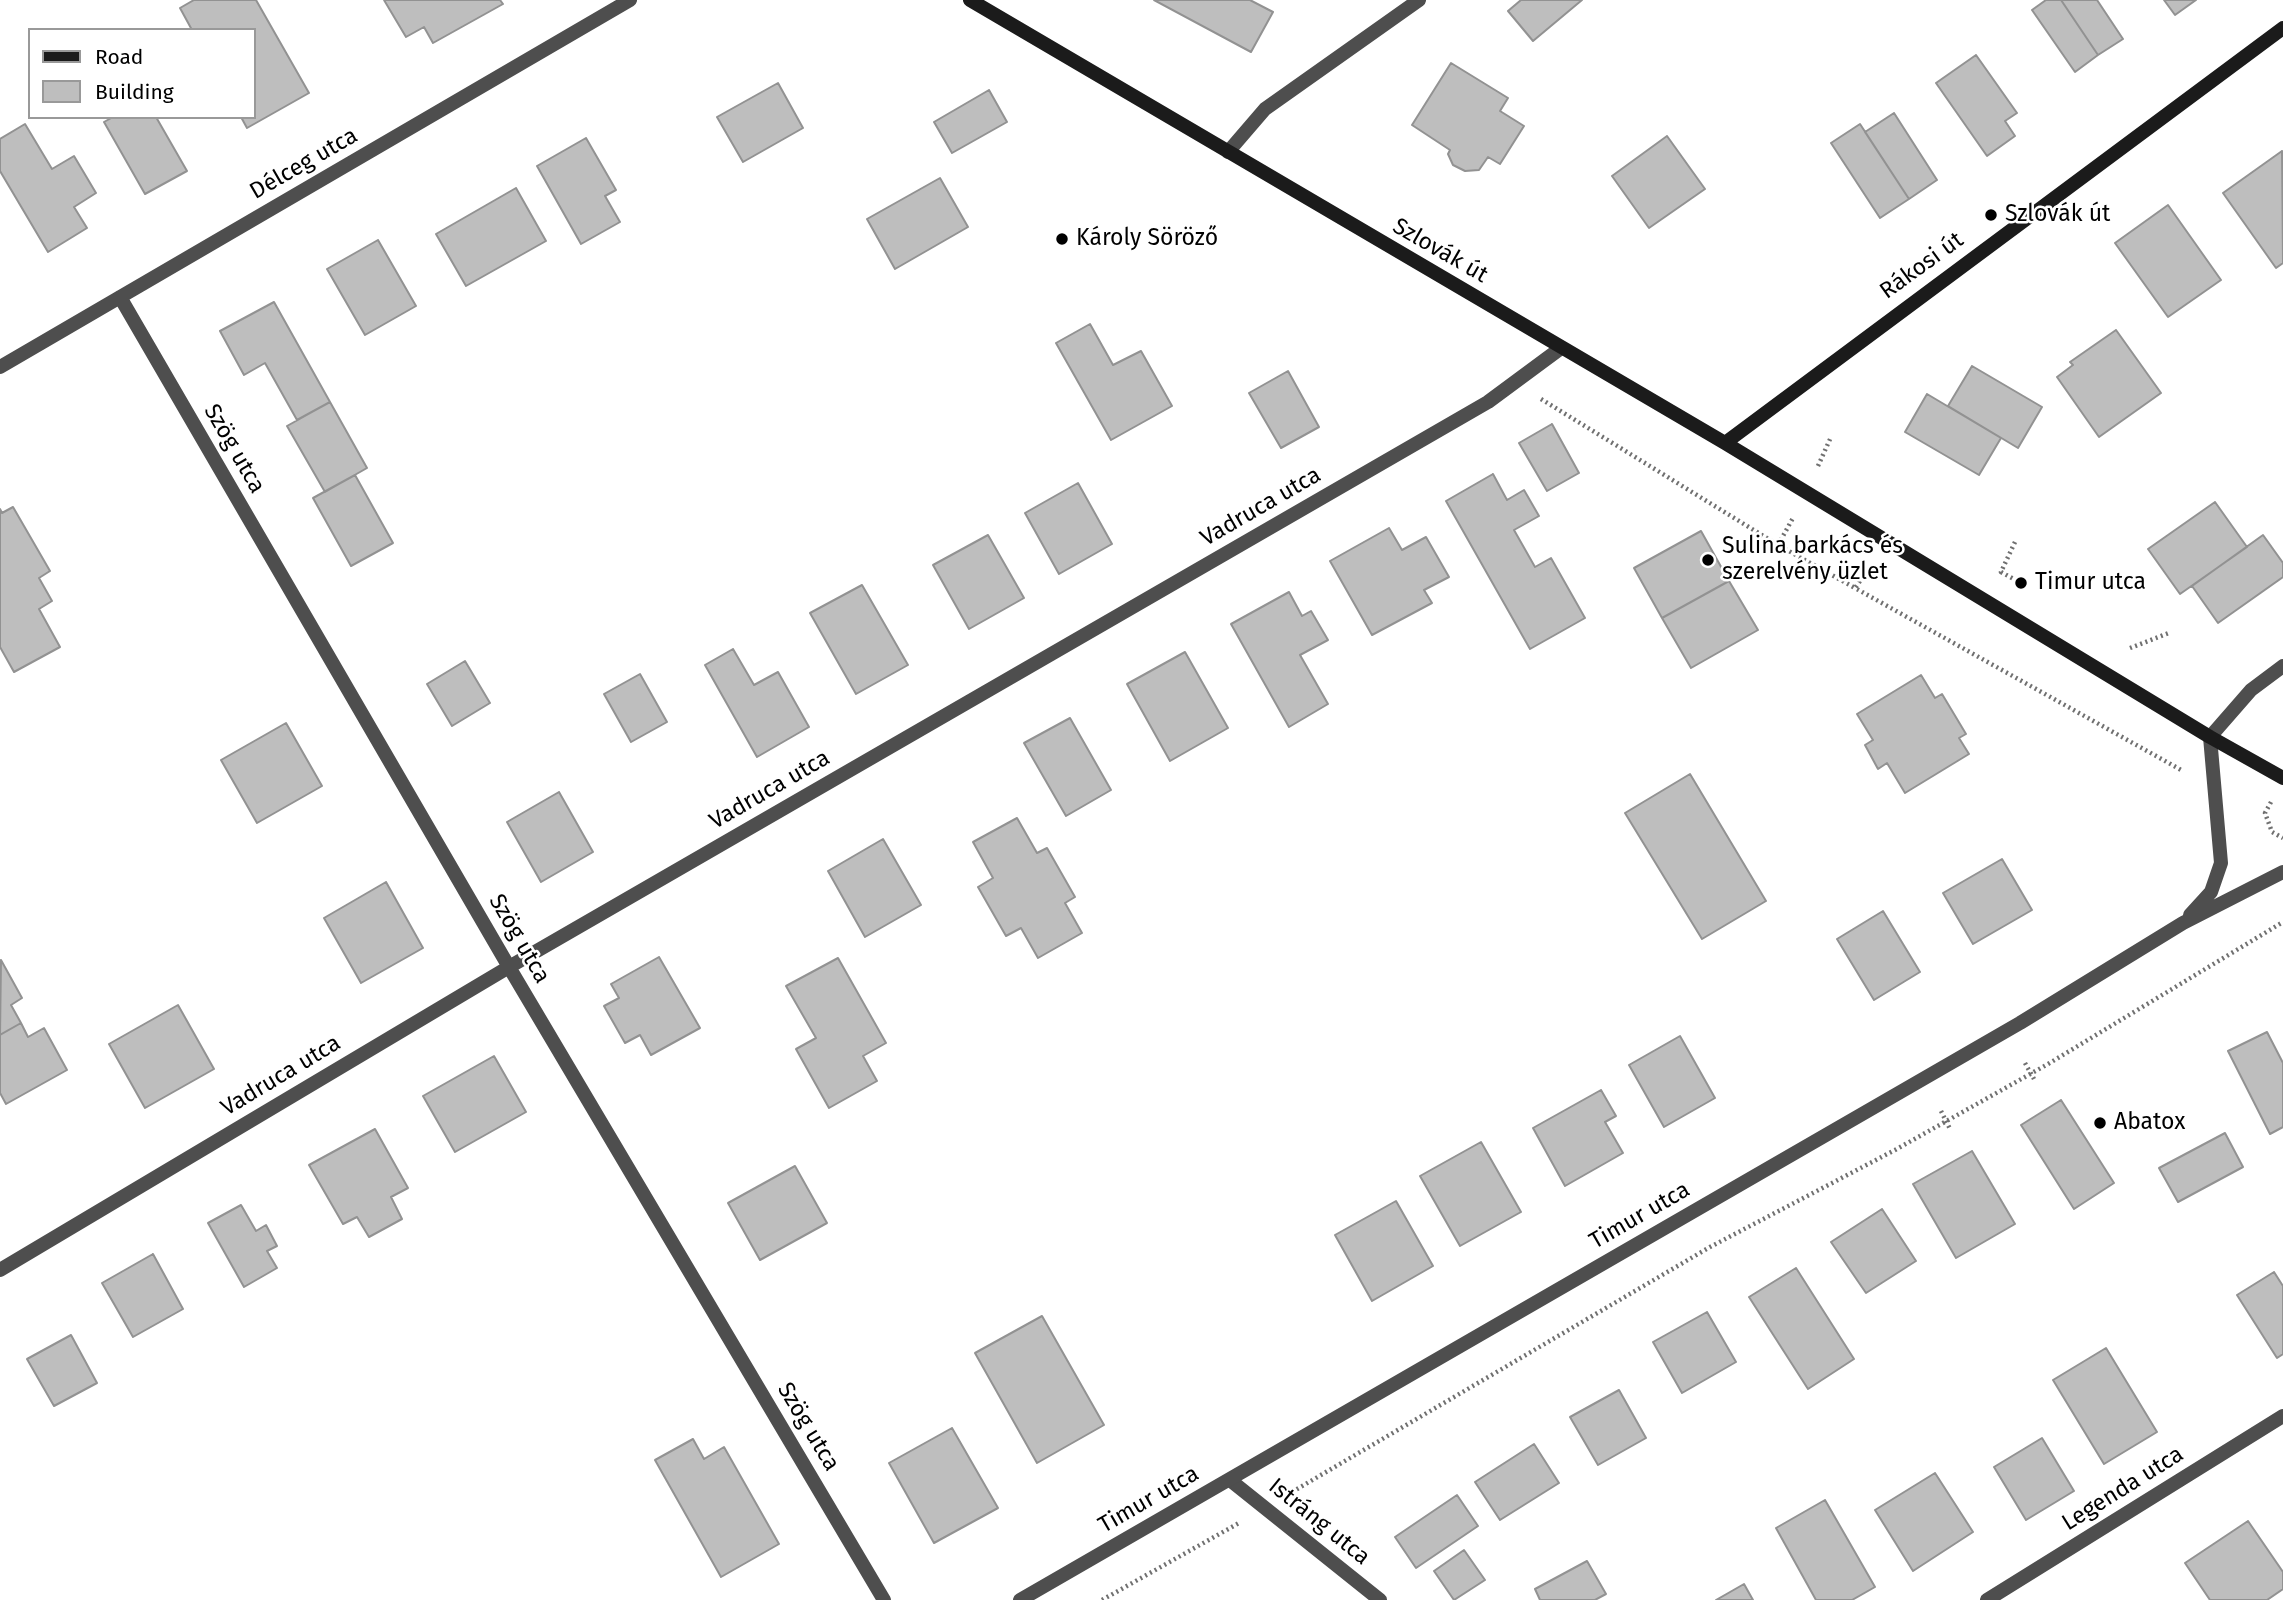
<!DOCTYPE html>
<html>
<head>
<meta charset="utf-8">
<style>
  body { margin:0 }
  #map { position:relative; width:2283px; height:1600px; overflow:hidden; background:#fff; font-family:"Fira Sans",sans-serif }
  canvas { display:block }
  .legend { position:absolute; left:28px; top:28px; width:228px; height:91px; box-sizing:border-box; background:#fff; border:2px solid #999; margin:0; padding:9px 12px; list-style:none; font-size:21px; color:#000 }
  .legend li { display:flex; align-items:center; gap:14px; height:35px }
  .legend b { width:35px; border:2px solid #999 }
</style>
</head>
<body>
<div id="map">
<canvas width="2283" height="1600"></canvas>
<ul class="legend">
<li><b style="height:9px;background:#1b1b1b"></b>Road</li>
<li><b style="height:19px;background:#bebebe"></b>Building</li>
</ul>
</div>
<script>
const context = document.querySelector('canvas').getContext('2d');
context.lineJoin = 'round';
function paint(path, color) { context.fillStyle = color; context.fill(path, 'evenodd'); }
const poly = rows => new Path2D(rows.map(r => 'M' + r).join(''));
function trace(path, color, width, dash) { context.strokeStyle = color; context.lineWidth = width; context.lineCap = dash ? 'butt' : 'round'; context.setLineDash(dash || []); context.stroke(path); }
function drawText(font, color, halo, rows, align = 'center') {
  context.font = font + ' "Fira Sans",sans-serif'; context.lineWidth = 5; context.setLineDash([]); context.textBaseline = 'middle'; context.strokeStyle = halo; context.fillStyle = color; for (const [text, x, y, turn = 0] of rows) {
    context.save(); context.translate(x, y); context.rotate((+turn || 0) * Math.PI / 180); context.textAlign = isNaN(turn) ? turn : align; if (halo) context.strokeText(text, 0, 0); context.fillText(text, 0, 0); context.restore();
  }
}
const building = poly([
  [194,0,256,0,309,93,247,128,241,117,254,117,254,30,192,30,180,8,194,0],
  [384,0,500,0,503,4,433,43,424,27,406,37,384,0],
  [1154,0,1250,0,1273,12,1251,52,1154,0],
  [1521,0,1582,0,1533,41,1508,11,1521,0],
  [2046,0,2061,0,2098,55,2075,72,2032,10,2046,0],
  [2061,0,2097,0,2123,39,2098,55,2061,0],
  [2164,0,2196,0,2175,15,2164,0],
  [1976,55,2017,113,2005,121,2015,136,1987,156,1936,83,1976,55],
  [1451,63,1508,98,1500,111,1524,126,1500,164,1488,157,1479,170,1465,171,1453,165,1448,154,1450,150,1412,125,1451,63],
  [778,83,803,128,743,162,717,117,778,83],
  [989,90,1007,122,952,153,934,122,989,90],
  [1894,113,1937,180,1909,199,1865,132,1894,113],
  [113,117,156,117,187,171,145,194,104,122,113,117],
  [25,124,52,169,74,156,96,193,74,207,87,228,48,252,0,171,0,139,25,124],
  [1860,124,1909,199,1880,218,1831,143,1860,124],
  [1667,136,1705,189,1649,228,1612,176,1667,136],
  [586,138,616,190,605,196,620,222,581,244,537,166,586,138],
  [2282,151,2283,263,2276,268,2223,193,2282,151],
  [940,178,968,227,895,269,867,219,940,178],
  [516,188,546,241,466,286,436,234,516,188],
  [2168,205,2221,280,2168,317,2115,243,2168,205],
  [378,240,416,306,365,335,327,269,378,240],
  [274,302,330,402,297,420,265,363,244,375,220,331,274,302],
  [1090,324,1113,365,1141,351,1172,406,1111,440,1056,343,1090,324],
  [2116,330,2161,393,2099,437,2057,377,2073,365,2070,362,2116,330],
  [1972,366,2042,407,2018,448,1948,406,1972,366],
  [1288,371,1319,427,1281,448,1249,393,1288,371],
  [1927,394,2001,438,1979,475,1905,432,1927,394],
  [330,402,367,468,325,492,287,426,330,402],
  [1552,424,1579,473,1547,491,1519,443,1552,424],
  [1493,474,1507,500,1524,490,1539,516,1514,530,1535,567,1551,558,1585,618,1530,649,1446,501,1493,474],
  [355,475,393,543,351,566,313,498,355,475],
  [1078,483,1112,544,1059,574,1025,513,1078,483],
  [2215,502,2247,547,2180,594,2148,549,2215,502],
  [13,507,50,571,39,578,52,601,39,609,60,647,14,672,0,647,0,509,2,513,13,507],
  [1389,528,1402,550,1426,537,1449,577,1424,590,1432,603,1372,635,1330,561,1389,528],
  [1701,531,1729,581,1662,618,1634,568,1701,531],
  [988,535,1024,598,969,629,933,565,988,535],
  [2263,535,2283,563,2283,577,2218,623,2192,586,2263,535],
  [1729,581,1758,630,1691,668,1662,618,1729,581],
  [862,585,908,665,856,694,810,613,862,585],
  [1289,592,1302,616,1311,611,1328,640,1300,655,1328,704,1289,727,1231,624,1289,592],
  [733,649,754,685,778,672,809,727,757,757,705,665,733,649],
  [1185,652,1228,728,1170,761,1127,684,1185,652],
  [465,661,490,703,452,726,427,684,465,661],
  [640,674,667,722,631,742,604,694,640,674],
  [1921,675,1935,698,1942,694,1966,734,1959,738,1969,754,1905,793,1887,763,1878,769,1865,745,1873,740,1857,714,1921,675],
  [1070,718,1111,790,1066,816,1024,743,1070,718],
  [286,723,322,786,257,823,221,760,286,723],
  [1690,774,1766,901,1702,939,1625,813,1690,774],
  [559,792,593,852,541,882,507,822,559,792],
  [1017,818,1037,853,1047,848,1075,897,1065,903,1082,933,1038,958,1021,928,1006,936,978,887,993,878,973,842,1017,818],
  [883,839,921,905,865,937,828,871,883,839],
  [2002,859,2032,910,1973,944,1943,893,2002,859],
  [386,882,423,948,361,983,324,918,386,882],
  [1883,911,1920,972,1874,1000,1837,939,1883,911],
  [659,957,700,1028,651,1055,640,1035,625,1043,604,1006,619,998,611,984,659,957],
  [838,958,886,1043,863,1056,877,1081,829,1108,796,1049,816,1038,786,986,838,958],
  [1,960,22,998,11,1005,21,1023,0,1035,1,960],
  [178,1005,214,1069,145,1108,109,1044,178,1005],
  [21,1023,28,1037,44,1028,67,1070,6,1104,0,1093,0,1035,21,1023],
  [2267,1032,2283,1063,2283,1127,2270,1134,2228,1051,2267,1032],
  [1680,1036,1715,1098,1664,1127,1629,1065,1680,1036],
  [494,1056,526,1112,455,1152,423,1096,494,1056],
  [1601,1090,1616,1116,1605,1122,1623,1153,1565,1186,1533,1128,1601,1090],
  [2061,1100,2114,1183,2074,1209,2021,1125,2061,1100],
  [375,1129,408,1188,391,1197,402,1219,369,1237,357,1217,343,1224,309,1165,375,1129],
  [2225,1133,2243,1167,2178,1202,2159,1168,2225,1133],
  [1481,1142,1521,1212,1460,1246,1420,1176,1481,1142],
  [1972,1151,2015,1224,1956,1258,1913,1184,1972,1151],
  [795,1166,827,1223,760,1260,728,1203,795,1166],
  [1396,1201,1433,1266,1372,1301,1335,1235,1396,1201],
  [241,1205,256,1231,266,1225,277,1246,267,1251,277,1268,244,1287,208,1223,241,1205],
  [1882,1209,1916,1261,1866,1293,1831,1242,1882,1209],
  [153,1254,183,1309,133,1337,102,1283,153,1254],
  [1796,1268,1854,1359,1808,1389,1749,1297,1796,1268],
  [2274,1272,2283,1286,2283,1354,2277,1358,2237,1295,2274,1272],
  [1707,1312,1736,1362,1682,1393,1653,1342,1707,1312],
  [1042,1316,1104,1425,1037,1463,975,1353,1042,1316],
  [71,1335,97,1383,54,1406,27,1359,71,1335],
  [2106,1348,2157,1432,2104,1464,2053,1380,2106,1348],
  [1619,1390,1646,1438,1598,1465,1570,1417,1619,1390],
  [952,1428,998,1508,934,1543,889,1463,952,1428],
  [2042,1438,2074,1491,2026,1520,1994,1467,2042,1438],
  [693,1439,704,1459,724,1447,779,1544,721,1577,655,1460,693,1439],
  [1534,1444,1559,1483,1500,1520,1475,1482,1534,1444],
  [1935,1473,1973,1532,1913,1571,1875,1510,1935,1473],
  [1457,1495,1478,1526,1416,1568,1395,1537,1457,1495],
  [1825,1500,1875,1587,1852,1600,1816,1600,1776,1528,1825,1500],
  [2248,1521,2283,1572,2283,1589,2267,1600,2210,1600,2185,1563,2248,1521],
  [1464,1550,1485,1580,1454,1600,1434,1571,1464,1550],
  [1587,1561,1606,1594,1595,1600,1540,1600,1535,1589,1587,1561],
  [1744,1584,1753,1600,1716,1600,1744,1584]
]);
paint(building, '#bebebe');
trace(building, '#929292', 2);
trace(poly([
  [1541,399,1778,545,1855,588],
  [1818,466,1831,437],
  [2015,542,2001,572,2021,583],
  [1778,545,1793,518],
  [1860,581,1855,588,2183,771],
  [2130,648,2169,633],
  [2271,802,2265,813,2272,832,2283,838],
  [2025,1063,2034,1079],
  [1941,1111,1950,1129],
  [1292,1492,1710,1247,1895,1150,2048,1064,2283,922],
  [1102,1600,1239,1523]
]), '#707070', 4.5, [2, 3.5]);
trace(poly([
  [1228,152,1265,109,1419,0],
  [120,297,509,967,884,1600],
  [0,367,630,0],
  [2210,737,2251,690,2283,666],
  [0,1270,509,967,1488,402,1561,348],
  [1230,1480,1380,1600],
  [1987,1600,2283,1416]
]), '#4e4e4e', 14);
trace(poly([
  [2190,915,2211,892,2221,863,2210,737],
  [1020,1600,2020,1023,2183,923,2283,872]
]), '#4e4e4e', 14);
trace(poly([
  [970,0,1725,443,2210,737,2283,778],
  [1725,443,2283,28]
]), '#1b1b1b', 14);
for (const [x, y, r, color] of [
  [1991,215,7,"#000"],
  [1062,239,7,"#000"],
  [1708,560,7,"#000"],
  [2021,583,7,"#000"],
  [2100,1123,7,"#000"]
]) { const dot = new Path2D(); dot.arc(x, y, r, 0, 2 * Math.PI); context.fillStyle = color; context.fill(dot); trace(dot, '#fff', 2.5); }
drawText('23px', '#000', '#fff', [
  ["Délceg utca",304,164,-30],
  ["Szlovák út",1440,251,30],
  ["Rákosi út",1922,266,-36],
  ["Szög utca",234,449,60],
  ["Vadruca utca",1261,507,-30],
  ["Vadruca utca",770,790,-30],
  ["Szög utca",519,939,60],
  ["Vadruca utca",281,1076,-31],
  ["Timur utca",1640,1216,-30],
  ["Szög utca",808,1427,59],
  ["Legenda utca",2123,1489,-32],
  ["Timur utca",1149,1500,-30],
  ["Istráng utca",1319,1522,39]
]);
drawText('23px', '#000', '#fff', [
  ["Szlovák út",2005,215],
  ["Károly Söröző",1076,239],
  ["Sulina barkács és",1722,547],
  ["szerelvény üzlet",1722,573],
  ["Timur utca",2035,583],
  ["Abatox",2114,1123]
], 'left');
</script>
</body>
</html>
